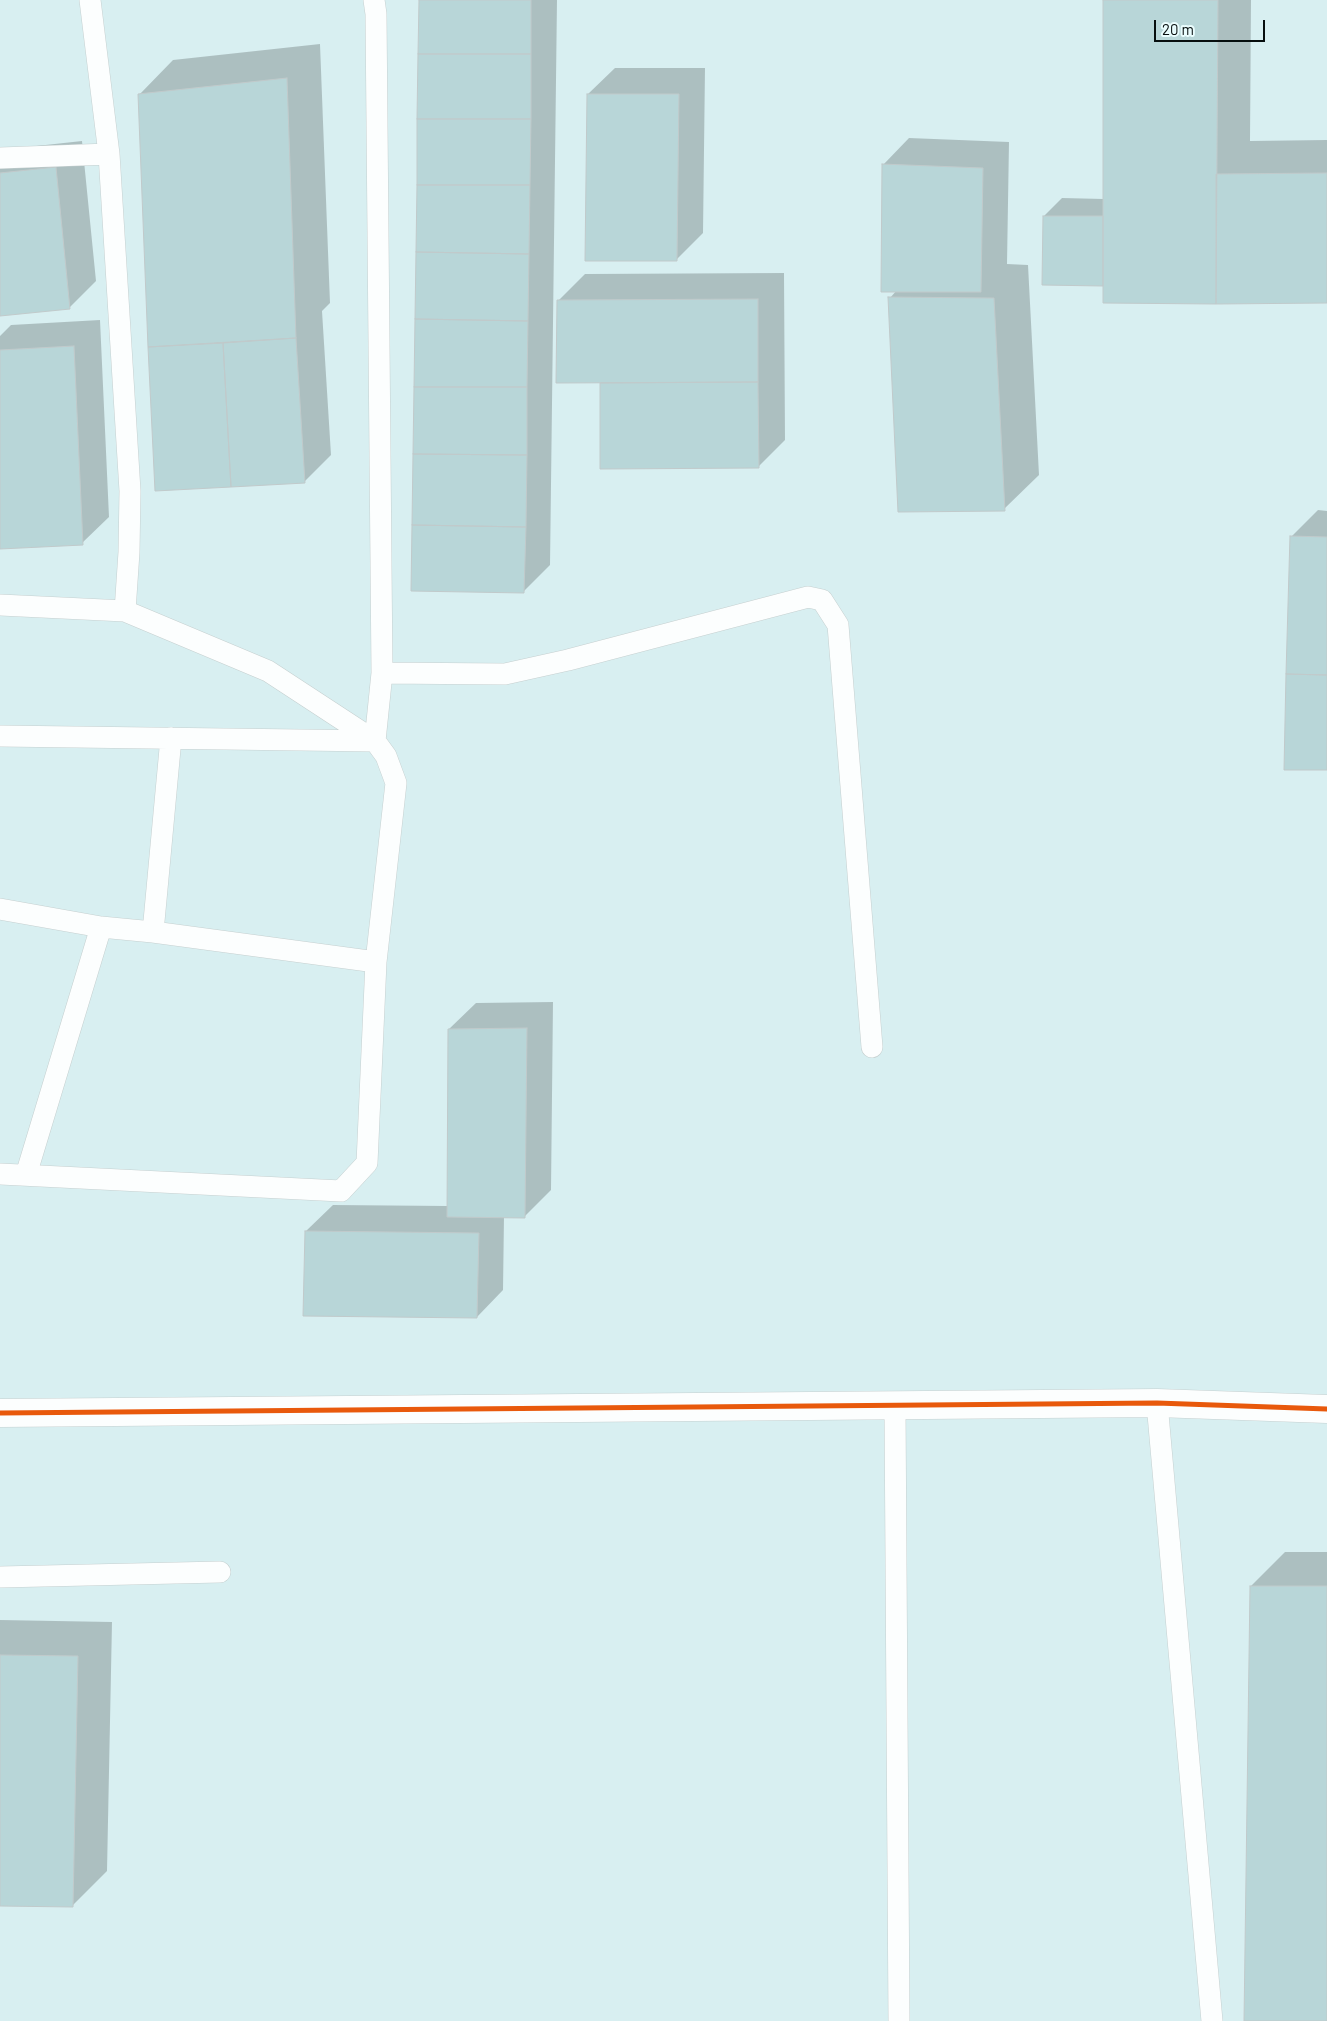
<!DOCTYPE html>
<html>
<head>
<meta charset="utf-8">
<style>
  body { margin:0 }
  #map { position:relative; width:1327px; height:2021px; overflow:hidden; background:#eef9fa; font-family:Barlow,sans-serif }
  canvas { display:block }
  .scale { position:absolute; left:1154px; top:20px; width:111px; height:22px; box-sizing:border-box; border:2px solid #060e0e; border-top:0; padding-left:6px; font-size:15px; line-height:18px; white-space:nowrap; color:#060e0e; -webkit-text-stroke:4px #eafdfe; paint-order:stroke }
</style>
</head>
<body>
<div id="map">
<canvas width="1327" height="2021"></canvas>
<div class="scale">20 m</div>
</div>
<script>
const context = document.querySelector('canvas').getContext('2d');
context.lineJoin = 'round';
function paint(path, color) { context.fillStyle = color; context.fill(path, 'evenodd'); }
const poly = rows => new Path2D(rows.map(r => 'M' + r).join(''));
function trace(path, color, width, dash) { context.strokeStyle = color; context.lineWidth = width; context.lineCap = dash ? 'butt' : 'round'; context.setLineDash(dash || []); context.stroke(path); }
paint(poly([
  [0,0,1327,0,1327,2021,0,2021]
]), '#d8eff1');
paint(poly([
  [420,0,557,0,550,565,523,592],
  [1104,0,1251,0,1250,141,1327,140,1327,302,1104,283,1044,216,1062,198,1104,199],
  [320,44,330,303,322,311,331,455,304,482,149,347,139,95,173,60],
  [615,68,705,68,703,233,676,260,588,94],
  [909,138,1009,142,1007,264,1028,265,1039,475,1004,509,890,298,897,290,883,165],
  [82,141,96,281,70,307,0,315,0,150],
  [784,273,785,440,758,467,601,468,601,382,559,300,585,274],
  [100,320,109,517,82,543,0,548,0,336,11,325],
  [1318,510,1327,511,1327,769,1291,537],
  [553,1002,551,1190,525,1216,504,1216,503,1290,477,1317,306,1231,333,1205,448,1206,449,1029,476,1003],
  [1285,1552,1327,1552,1327,2021,1245,2021,1251,1586],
  [0,1620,112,1622,107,1871,73,1905,0,1905]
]), '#0003');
const building = poly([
  [419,0,531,0,531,54,418,54,419,0],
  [1103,0,1218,0,1216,304,1103,303,1103,0],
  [418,54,531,54,531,119,417,119,418,54],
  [287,78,296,338,148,347,138,94,287,78],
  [587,94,679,94,677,261,585,261,587,94],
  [417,119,531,119,530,185,417,185,417,119],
  [882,164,983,168,981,292,881,292,882,164],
  [56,167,70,309,0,316,0,173,56,167],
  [1327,173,1327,303,1216,304,1216,174,1327,173],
  [417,185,530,185,529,254,416,252,417,185],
  [1043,216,1103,216,1103,286,1042,285,1043,216],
  [416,252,529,254,528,321,415,319,416,252],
  [888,297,994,298,1005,511,898,512,888,297],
  [758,299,758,382,556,383,557,300,758,299],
  [415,319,528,321,527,387,414,387,415,319],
  [296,338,305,483,231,487,223,343,296,338],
  [223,343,231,487,155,491,148,347,223,343],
  [74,346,83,545,0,549,0,350,74,346],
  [758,382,759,468,600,469,600,383,758,382],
  [414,387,527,387,527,455,413,454,414,387],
  [413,454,527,455,526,527,412,525,413,454],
  [412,525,526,527,524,593,411,591,412,525],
  [1290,536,1327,537,1327,675,1286,674,1290,536],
  [1286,674,1327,675,1327,770,1284,770,1286,674],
  [527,1028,525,1218,447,1217,448,1029,527,1028],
  [305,1231,479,1233,477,1318,303,1316,305,1231],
  [1250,1586,1327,1586,1327,2021,1244,2021,1250,1586],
  [0,1655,78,1656,73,1907,0,1906,0,1655]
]);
paint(building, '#b8d6d8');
trace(building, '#c1cacb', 1);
const lane = poly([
  [90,0,109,154,130,491,129,552,125,611],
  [0,158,109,154],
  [0,605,125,611,268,671,375,741,382,673,376,14,374,0],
  [382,673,505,674,568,660,808,597,822,600,838,625,872,1047],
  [0,736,375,741,386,756,396,783,376,962,367,1163,341,1191,0,1174],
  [0,909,101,927,153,932,376,962],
  [153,932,171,738],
  [26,1175,101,927],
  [1157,1403,1212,2021],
  [895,1407,899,2021],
  [0,1577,220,1572]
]);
const street = poly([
  [0,1413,1157,1403,1327,1409]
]);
trace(lane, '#c6d0d0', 22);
trace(street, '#c6d0d0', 29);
trace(lane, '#fcfefe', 21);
trace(street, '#fcfefe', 28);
trace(poly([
  [0,1413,1157,1403,1327,1409]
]), '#e8590c', 5);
</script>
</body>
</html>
